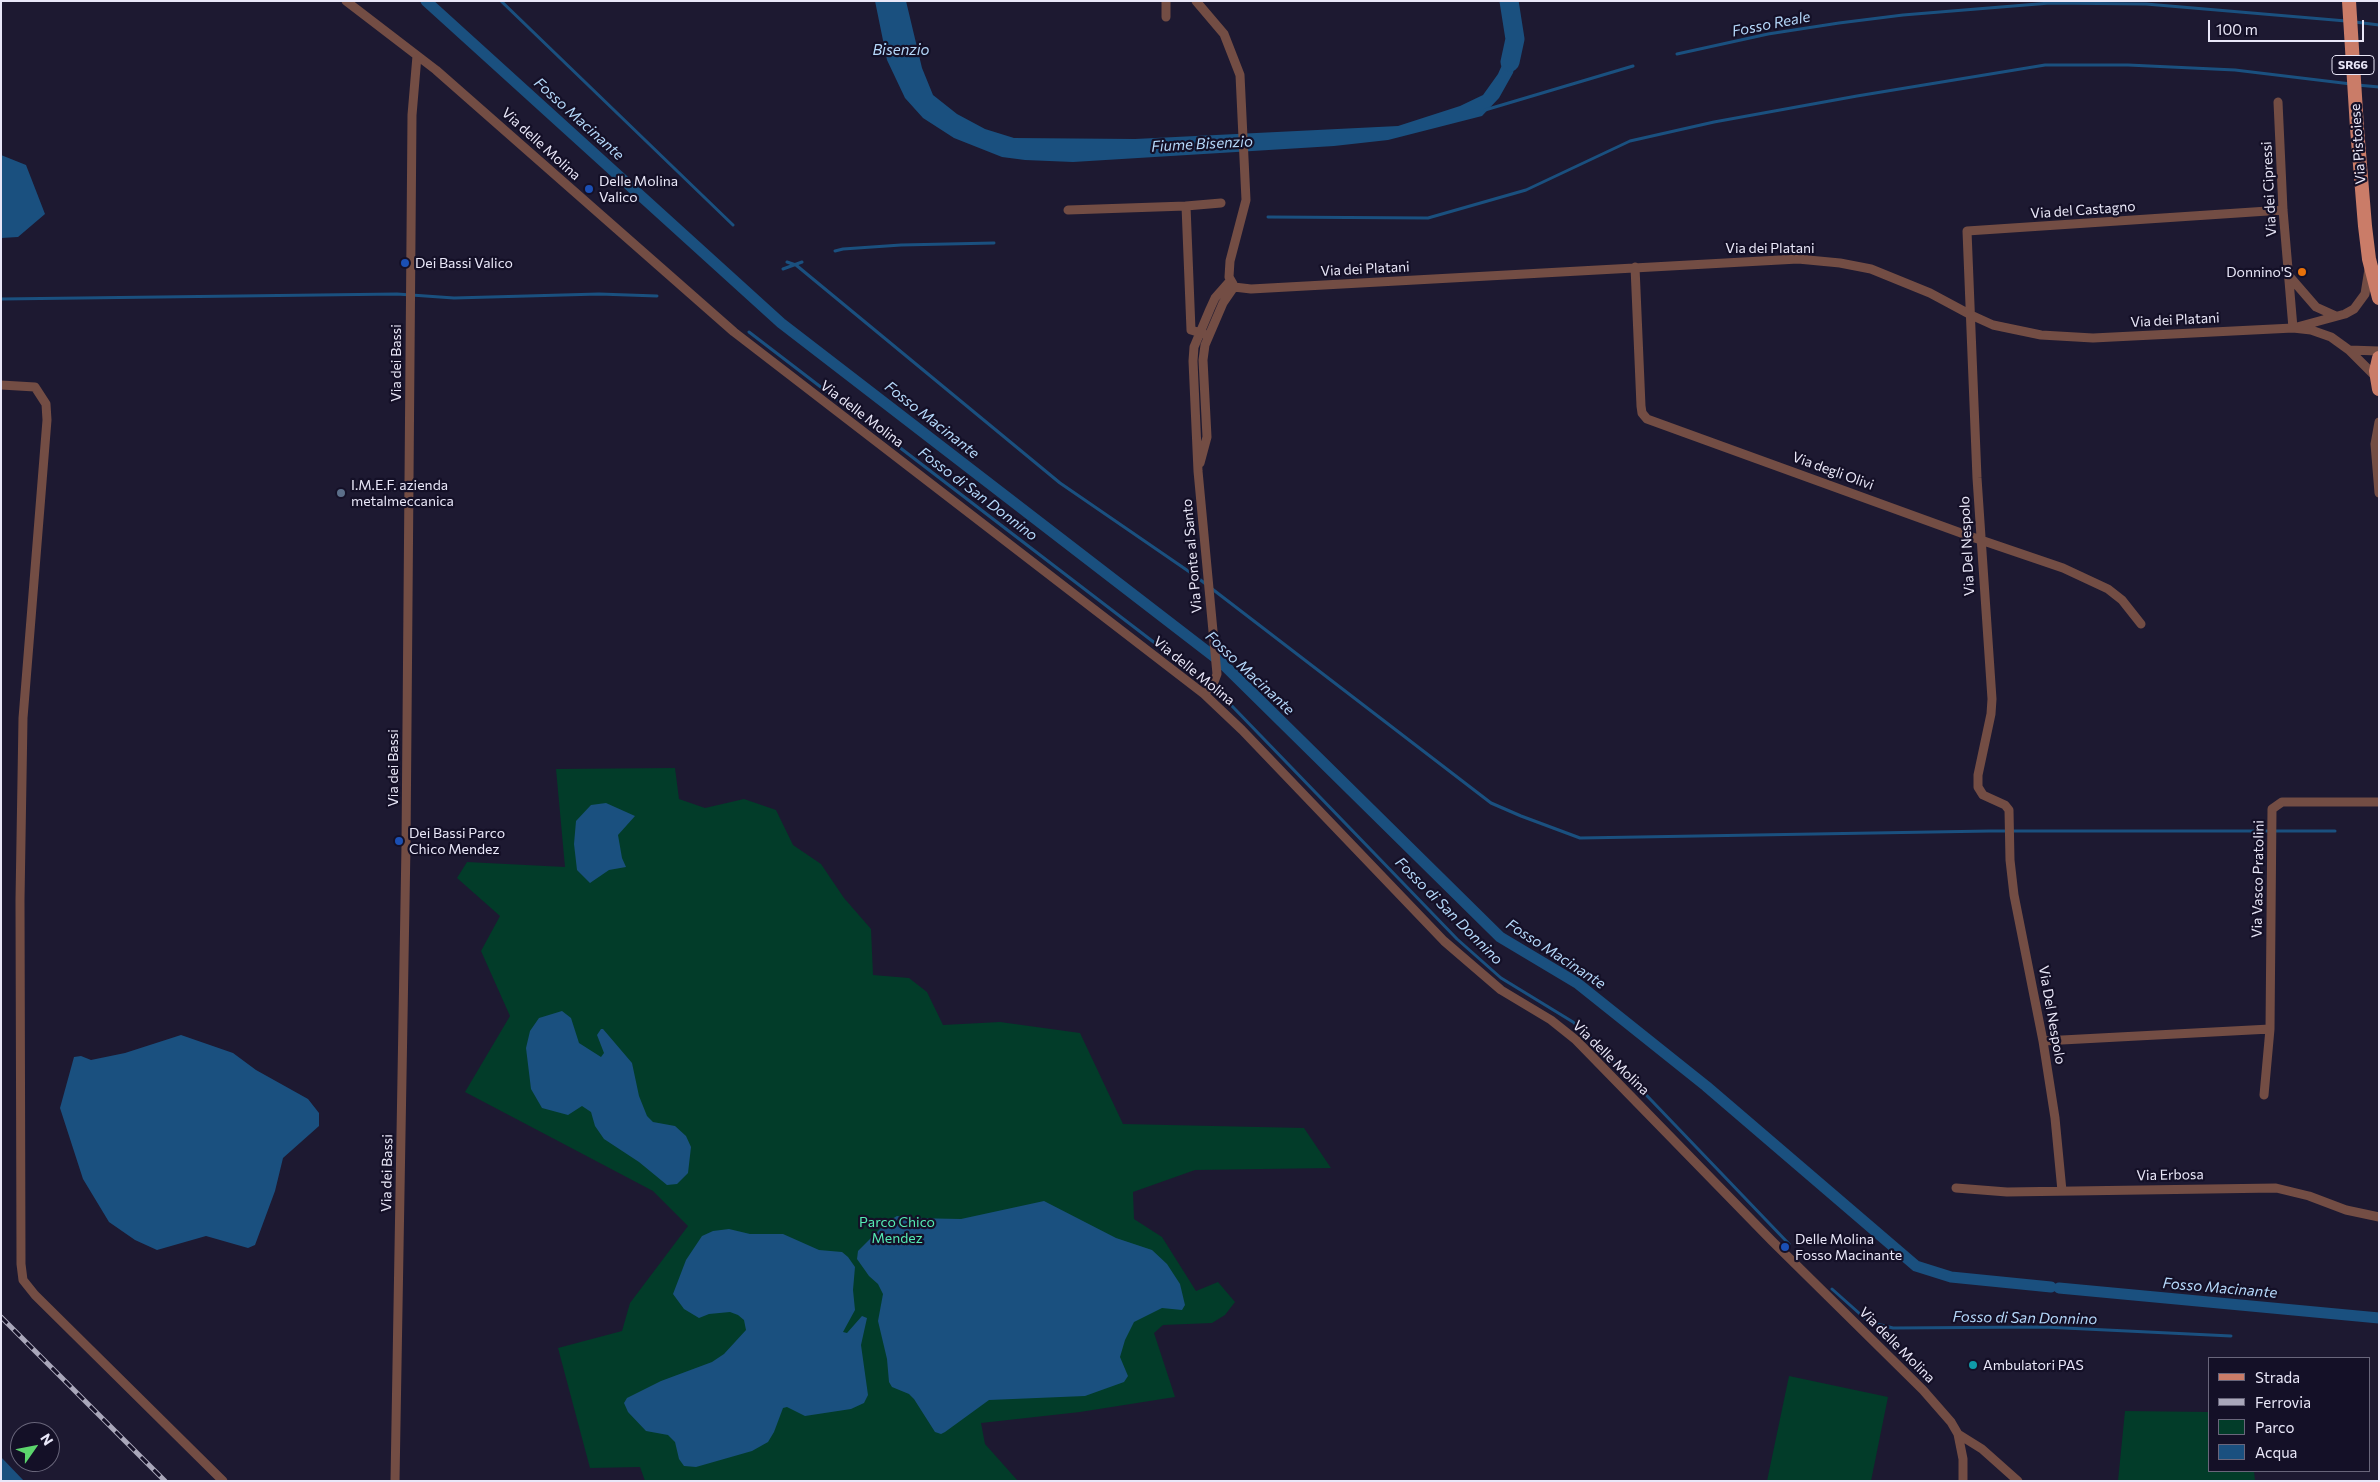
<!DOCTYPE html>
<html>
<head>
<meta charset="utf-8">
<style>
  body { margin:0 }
  #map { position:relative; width:2380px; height:1482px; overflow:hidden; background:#1d1931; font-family:Commissioner,sans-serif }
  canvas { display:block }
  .frame { position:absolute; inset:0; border:2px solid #e9e7f8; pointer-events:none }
  .legend { position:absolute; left:2208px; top:1357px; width:162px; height:115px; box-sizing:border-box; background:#141027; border:1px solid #69667b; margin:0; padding:6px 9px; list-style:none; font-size:15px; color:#e9e7f8 }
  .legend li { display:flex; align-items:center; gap:10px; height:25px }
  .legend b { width:25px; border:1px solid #69667b }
  .north { position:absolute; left:10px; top:1422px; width:50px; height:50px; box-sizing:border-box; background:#141027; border:1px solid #69667b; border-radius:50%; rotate:57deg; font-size:14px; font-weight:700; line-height:20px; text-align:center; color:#e9e7f8 }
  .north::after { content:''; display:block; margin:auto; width:18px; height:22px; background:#5cd56d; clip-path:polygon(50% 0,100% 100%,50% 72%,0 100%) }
  .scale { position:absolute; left:2208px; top:20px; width:156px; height:22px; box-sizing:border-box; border:2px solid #e9e7f8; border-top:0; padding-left:6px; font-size:15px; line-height:18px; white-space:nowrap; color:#e9e7f8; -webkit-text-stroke:4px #141027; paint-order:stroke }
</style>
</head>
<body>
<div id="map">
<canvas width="2380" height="1482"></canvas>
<div class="frame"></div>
<ul class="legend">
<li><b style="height:6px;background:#ca7c68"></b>Strada</li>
<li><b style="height:6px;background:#a9a7ba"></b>Ferrovia</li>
<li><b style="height:14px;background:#023c29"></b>Parco</li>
<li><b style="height:14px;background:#1a507f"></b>Acqua</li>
</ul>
<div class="north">N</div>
<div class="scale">100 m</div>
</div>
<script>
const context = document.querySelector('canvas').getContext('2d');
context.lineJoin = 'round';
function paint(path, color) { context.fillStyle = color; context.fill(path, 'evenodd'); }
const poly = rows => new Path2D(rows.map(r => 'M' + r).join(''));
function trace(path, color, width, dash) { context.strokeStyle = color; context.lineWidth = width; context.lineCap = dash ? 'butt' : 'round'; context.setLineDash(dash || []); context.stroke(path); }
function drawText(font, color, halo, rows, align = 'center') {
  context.font = font + ' Commissioner,sans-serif'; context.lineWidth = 4.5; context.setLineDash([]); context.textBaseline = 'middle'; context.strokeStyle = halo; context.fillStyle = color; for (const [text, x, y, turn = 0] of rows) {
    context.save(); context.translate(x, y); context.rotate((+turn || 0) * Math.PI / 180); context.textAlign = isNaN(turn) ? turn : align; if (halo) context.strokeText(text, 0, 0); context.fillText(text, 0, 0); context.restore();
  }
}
paint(poly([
  [675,768,679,799,705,808,744,799,776,810,793,845,821,864,844,898,871,929,873,975,909,978,927,992,943,1025,1000,1022,1080,1033,1123,1124,1304,1128,1331,1168,1195,1170,1133,1192,1134,1219,1162,1237,1196,1291,1218,1282,1235,1302,1225,1315,1212,1323,1163,1325,1154,1333,1175,1397,1080,1412,981,1423,985,1444,1018,1481,645,1481,640,1467,590,1468,558,1348,622,1331,630,1303,688,1226,653,1191,465,1092,510,1016,481,951,500,916,457,878,467,862,565,867,556,769],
  [1789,1376,1888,1397,1871,1481,1767,1481],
  [2125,1411,2209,1412,2209,1471,2254,1471,2255,1481,2118,1481]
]), '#023c29');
paint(poly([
  [875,1,906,1,922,68,933,95,957,114,985,129,1014,138,1135,139,1398,126,1460,106,1483,95,1498,74,1506,56,1508,35,1522,39,1513,73,1499,98,1482,116,1388,140,1334,146,1073,162,1025,160,1002,157,954,138,923,118,905,98,887,60],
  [1,155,26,165,45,214,18,237,1,238],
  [606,803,635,816,618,835,622,858,626,867,609,870,590,883,577,870,574,844,576,821,591,805],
  [562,1011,571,1018,579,1043,601,1057,604,1053,597,1035,601,1029,603,1029,632,1063,639,1096,647,1116,653,1122,675,1126,686,1136,691,1147,688,1173,677,1184,667,1185,639,1162,604,1139,595,1126,591,1112,582,1106,568,1115,542,1108,531,1089,526,1048,530,1031,539,1018],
  [181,1035,233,1053,256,1070,308,1099,319,1113,319,1126,283,1158,275,1191,255,1245,248,1248,206,1236,157,1250,135,1240,109,1222,83,1179,60,1108,74,1057,81,1056,91,1060,125,1053],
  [1044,1201,1116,1238,1152,1250,1167,1264,1180,1284,1185,1305,1182,1310,1162,1308,1134,1322,1125,1340,1120,1357,1128,1376,1124,1382,1085,1396,989,1400,945,1432,941,1434,935,1432,914,1399,909,1394,892,1387,889,1382,887,1359,878,1321,883,1294,878,1284,869,1276,857,1259,858,1251,887,1222,897,1216,910,1218,961,1219],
  [729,1229,750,1234,783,1234,819,1250,842,1252,848,1257,855,1267,853,1290,855,1310,843,1332,847,1333,862,1316,867,1318,861,1345,868,1395,864,1403,851,1409,805,1416,787,1407,783,1408,774,1432,768,1442,752,1451,696,1467,684,1466,679,1459,675,1442,668,1435,646,1431,628,1412,624,1403,627,1398,661,1381,712,1362,724,1354,746,1330,744,1320,738,1315,730,1312,709,1314,699,1318,684,1309,673,1294,686,1260,702,1236,713,1231],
  [1,1457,24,1481,1,1481]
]), '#1a507f');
trace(poly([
  [501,1,733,225],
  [2355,22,2379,25],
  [1677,54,1768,34,1839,23,1903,15,2050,3,2146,4,2346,21],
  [2357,85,2379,87],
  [1485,110,1633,66],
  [1268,217,1428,218,1526,190,1630,141,1714,122,1857,96,2045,65,2128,65,2235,70,2351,84],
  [835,251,843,249,901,245,994,243],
  [787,262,796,265,1060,483,1194,575,1491,803,1521,816,1580,838,1990,831,2335,831],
  [783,269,802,262],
  [1,299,397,294,454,298,599,294,657,296],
  [749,332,1194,673],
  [1232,706,1457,939,1501,978,1573,1022,1606,1053,1789,1244],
  [1832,1289,1869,1322,1893,1328,2044,1327,2231,1336]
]), '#1a507f', 3);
trace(poly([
  [426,1,781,323,1221,662,1500,937,1577,983,1706,1086,1916,1266,1951,1277,2051,1287],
  [2059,1288,2379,1318]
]), '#1a507f', 11);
trace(poly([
  [1509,1,1515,39,1510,62]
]), '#1a507f', 19);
trace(poly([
  [346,1,436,70,734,332,1204,694,1242,730,1444,941,1501,990,1551,1020,1576,1040,1772,1241,1923,1390,1951,1422,1958,1434,1963,1459,1963,1481],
  [1196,1,1224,34,1240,75,1246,200,1230,261,1229,277,1233,284],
  [1166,17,1166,1],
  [2278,102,2283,210,2293,328],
  [1068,210,1186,206],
  [1635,267,1641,406,1642,413,1647,419,1972,537,2063,568,2108,589,2122,600,2141,624],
  [2290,277,2316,307,2336,316],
  [1234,287,1251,289,1798,259,1840,263,1871,269,1930,293,1971,315,1993,325,2041,335,2093,338,2293,328,2311,330,2331,337,2349,350,2376,377],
  [2297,327,2345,314,2354,309,2365,294,2369,269],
  [1204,334,1191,330,1186,206,1221,203],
  [2349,350,2379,351],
  [1,385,35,387,46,404,47,420,23,718,20,900,21,1264,23,1280,35,1295,223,1481],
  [2379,422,2375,444,2379,493],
  [1200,463,1207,437,1203,360,1205,345,1223,303,1234,287],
  [1204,694,1214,682,1217,674,1198,471,1193,361,1194,347,1210,309,1215,298,1230,281],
  [2043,1041,2270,1029,2272,809,2282,802,2379,802],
  [2264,1095,2270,1029],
  [1956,1188,2007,1192,2276,1188,2309,1196,2346,1210,2379,1217],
  [2062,1191,2055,1118,2043,1041,2014,895,2010,860,2009,810,2005,805,1983,795,1978,787,1978,775,1991,714,1992,699,1977,478,1967,231,2283,210],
  [1958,1434,1982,1449,2018,1481],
  [395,1481,406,845,412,115,417,56]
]), '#734d44', 9);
trace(poly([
  [2349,1,2357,128,2365,226,2369,259,2379,298],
  [2379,358,2376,371,2379,389]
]), '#ca7c68', 14);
const rail = poly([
  [1,1317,165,1481]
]);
trace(rail, '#a9a7ba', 5);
trace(rail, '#141027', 3, [9]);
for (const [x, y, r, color] of [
  [589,189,5,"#1a4fb4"],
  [405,263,5,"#1a4fb4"],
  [2302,272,5,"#e8710a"],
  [341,493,5,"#5c6f8a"],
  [399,841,5,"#1a4fb4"],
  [1785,1247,5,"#1a4fb4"],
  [1973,1365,5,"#0f9aa8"]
]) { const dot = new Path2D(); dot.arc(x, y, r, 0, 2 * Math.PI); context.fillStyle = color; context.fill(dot); trace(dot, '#141027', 2); }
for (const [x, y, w] of [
  [2353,65,42]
]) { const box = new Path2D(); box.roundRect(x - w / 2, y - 9.5, w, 19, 4); context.fillStyle = '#141027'; context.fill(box); trace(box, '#e9e7f8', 1); }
drawText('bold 12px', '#e9e7f8', null, [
  ["SR66",2353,65]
]);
drawText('14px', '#e9e7f8', '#141027', [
  ["Via delle Molina",541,144,42],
  ["Via Pistoiese",2358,144,-94],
  ["Via dei Cipressi",2269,189,-93],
  ["Via del Castagno",2083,210,-4],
  ["Via dei Platani",1770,248],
  ["Via dei Platani",1365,269,-3],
  ["Via dei Platani",2175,320,-3],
  ["Via dei Bassi",396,363,-90],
  ["Via delle Molina",862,414,37],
  ["Via degli Olivi",1833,471,20],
  ["Via Del Nespolo",1967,546,-93],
  ["Via Ponte al Santo",1192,556,-95],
  ["Via delle Molina",1194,671,39],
  ["Via dei Bassi",393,768,-90],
  ["Via Vasco Pratolini",2258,879,-89],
  ["Via Del Nespolo",2052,1015,80],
  ["Via delle Molina",1611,1058,44],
  ["Via dei Bassi",387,1173,-89],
  ["Via Erbosa",2170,1175,-1],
  ["Via delle Molina",1897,1345,45]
]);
drawText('14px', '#e9e7f8', '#141027', [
  ["Delle Molina",599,181],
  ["Valico",599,197],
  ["Dei Bassi Valico",415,263],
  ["Donnino'S",2292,272,"right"],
  ["I.M.E.F. azienda",351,485],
  ["metalmeccanica",351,501],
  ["Dei Bassi Parco",409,833],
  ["Chico Mendez",409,849],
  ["Delle Molina",1795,1239],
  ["Fosso Macinante",1795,1255],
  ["Ambulatori PAS",1983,1365]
], 'left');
drawText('14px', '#55ebb3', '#141027', [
  ["Parco Chico",897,1222],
  ["Mendez",897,1238]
]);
drawText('italic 15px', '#b5d8fa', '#141027', [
  ["Fosso Reale",1771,24,-11],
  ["Bisenzio",901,50],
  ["Fosso Macinante",579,119,42],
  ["Fiume Bisenzio",1202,144,-3],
  ["Fosso Macinante",932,420,38],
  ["Fosso di San Donnino",978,494,37],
  ["Fosso Macinante",1250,673,43],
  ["Fosso di San Donnino",1449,911,45],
  ["Fosso Macinante",1556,954,33],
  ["Fosso Macinante",2220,1288,5],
  ["Fosso di San Donnino",2025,1318,1]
]);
</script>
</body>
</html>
